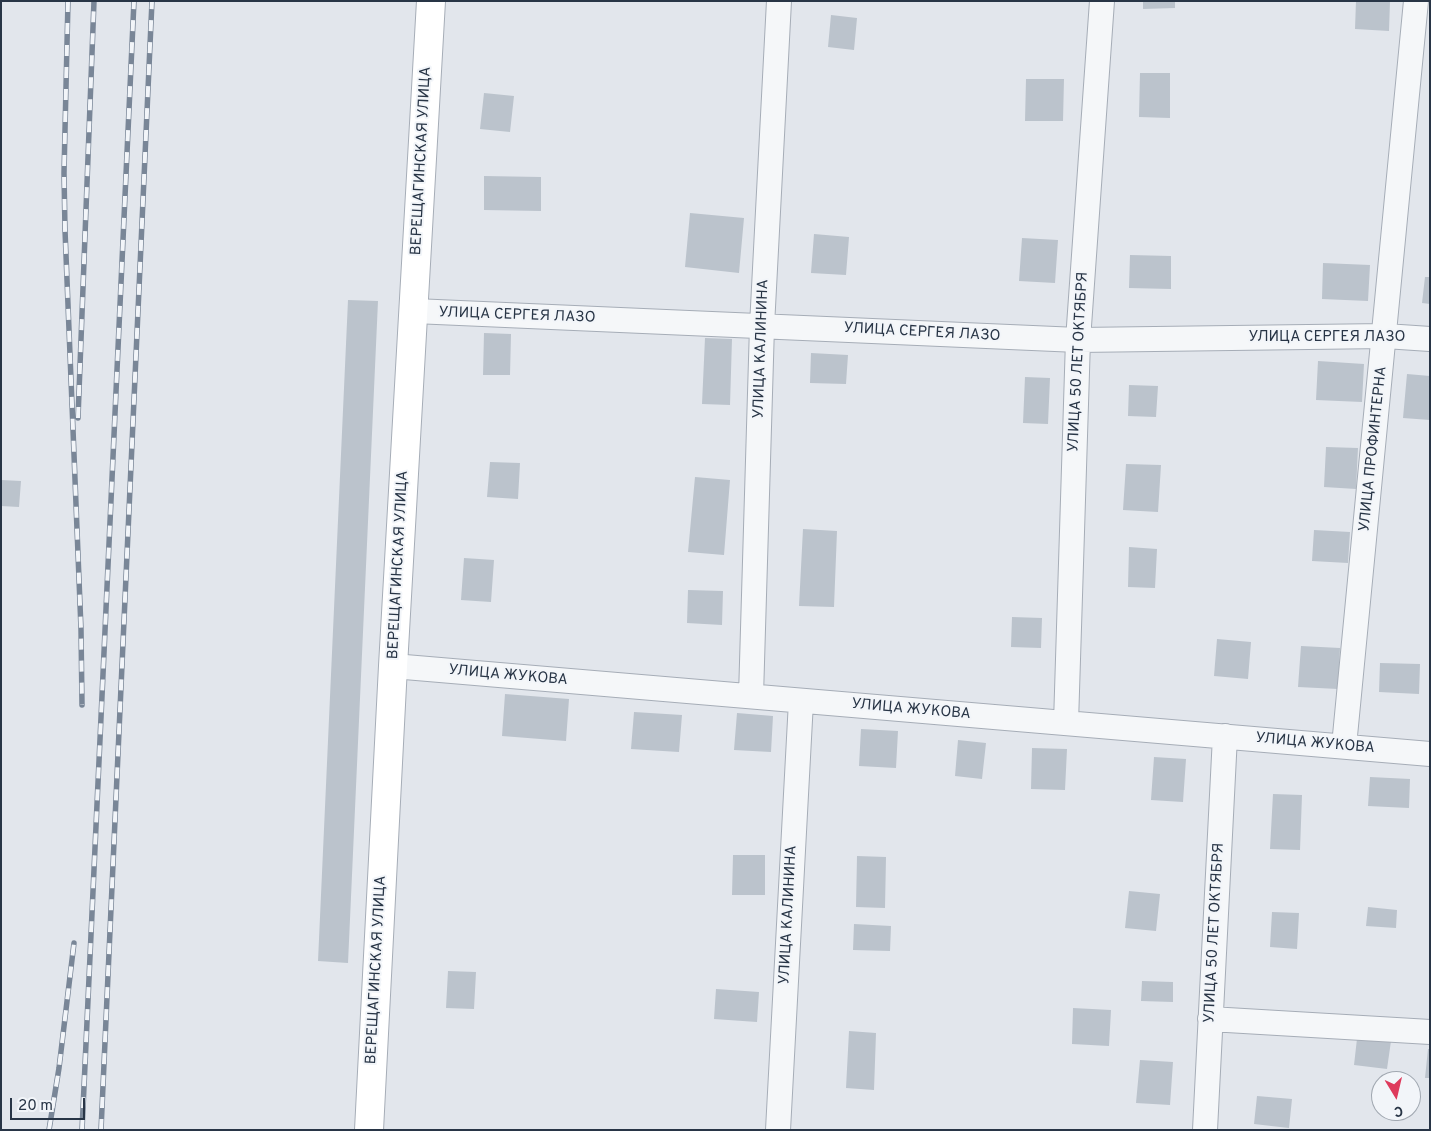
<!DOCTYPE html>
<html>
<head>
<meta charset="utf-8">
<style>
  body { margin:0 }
  #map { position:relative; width:1431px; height:1131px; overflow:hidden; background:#e2e6ec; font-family:Overpass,sans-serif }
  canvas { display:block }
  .frame { position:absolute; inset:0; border:2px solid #283546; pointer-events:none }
  .north { position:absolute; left:1371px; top:1071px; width:50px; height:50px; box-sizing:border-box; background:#f2f5f9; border:1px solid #a1a8b1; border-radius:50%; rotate:171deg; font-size:14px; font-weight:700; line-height:20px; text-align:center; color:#283546 }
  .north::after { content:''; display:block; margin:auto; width:18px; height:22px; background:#de3a5c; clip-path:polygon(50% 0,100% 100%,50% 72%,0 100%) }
  .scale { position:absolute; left:10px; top:1098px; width:75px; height:22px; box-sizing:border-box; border:2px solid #283546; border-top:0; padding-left:6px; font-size:15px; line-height:18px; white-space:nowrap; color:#283546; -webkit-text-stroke:4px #f2f5f9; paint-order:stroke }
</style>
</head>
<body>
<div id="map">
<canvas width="1431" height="1131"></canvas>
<div class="frame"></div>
<div class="north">С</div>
<div class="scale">20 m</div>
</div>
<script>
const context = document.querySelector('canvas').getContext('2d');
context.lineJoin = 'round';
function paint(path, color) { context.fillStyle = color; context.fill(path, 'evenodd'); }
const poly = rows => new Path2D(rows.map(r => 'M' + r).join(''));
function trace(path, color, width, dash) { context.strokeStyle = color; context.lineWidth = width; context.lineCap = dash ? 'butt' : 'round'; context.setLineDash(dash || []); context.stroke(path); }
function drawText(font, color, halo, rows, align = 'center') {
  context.font = font + ' Overpass,sans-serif'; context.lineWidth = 4; context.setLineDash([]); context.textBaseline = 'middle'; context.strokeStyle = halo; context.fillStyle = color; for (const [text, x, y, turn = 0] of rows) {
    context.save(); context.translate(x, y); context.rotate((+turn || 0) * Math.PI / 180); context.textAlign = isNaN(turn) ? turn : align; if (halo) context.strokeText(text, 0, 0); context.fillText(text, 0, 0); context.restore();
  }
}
paint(poly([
  [1143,1,1175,1,1175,8,1143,9],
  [1356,1,1390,1,1389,31,1355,29],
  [831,15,857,18,854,50,828,47],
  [1140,73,1170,73,1170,118,1139,117],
  [1026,79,1064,79,1063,121,1025,121],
  [484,93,514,96,510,132,480,129],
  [484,176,541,177,541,211,484,210],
  [690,213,744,218,739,273,685,267],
  [814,234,849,237,846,275,811,273],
  [1022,238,1058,240,1055,283,1019,281],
  [1130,255,1171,256,1171,289,1129,288],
  [1323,263,1370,265,1368,301,1322,299],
  [1425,277,1430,277,1430,304,1422,303],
  [348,300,378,301,348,963,318,961],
  [484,333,511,334,510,375,483,375],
  [705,338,732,339,730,405,702,404],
  [811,353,848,355,846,384,810,383],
  [1318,361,1364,364,1362,402,1316,400],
  [1407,374,1430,376,1430,420,1403,418],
  [1025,377,1050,378,1048,424,1023,423],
  [1129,385,1158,386,1156,417,1128,416],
  [1326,447,1358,448,1356,489,1324,487],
  [490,462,520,463,518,499,487,497],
  [1126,464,1161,465,1158,512,1123,510],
  [695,477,730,480,724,555,688,552],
  [1,480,21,481,19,507,1,506],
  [803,529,837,531,834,607,799,606],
  [1314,530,1350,532,1348,563,1312,561],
  [1129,547,1157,549,1155,588,1128,587],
  [464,558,494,560,491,602,461,600],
  [688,590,723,591,722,625,687,623],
  [1012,617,1042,618,1041,648,1011,647],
  [1217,639,1251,642,1248,679,1214,676],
  [1301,646,1340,648,1338,689,1298,687],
  [1380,663,1420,664,1419,694,1379,692],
  [505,694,569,699,566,741,502,736],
  [634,712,682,715,679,752,631,749],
  [737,713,773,716,771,752,734,750],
  [861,729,898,731,896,768,859,766],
  [958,740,986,743,982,779,955,776],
  [1032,748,1067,749,1065,790,1031,789],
  [1154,757,1186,759,1183,802,1151,800],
  [1370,777,1410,779,1409,808,1368,806],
  [1273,794,1302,795,1300,850,1270,849],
  [733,855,765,855,765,895,732,895],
  [857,856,886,857,885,908,856,907],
  [1129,891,1160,894,1156,931,1125,928],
  [1368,907,1397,910,1396,928,1366,926],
  [1272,912,1299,913,1297,949,1270,947],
  [854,924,891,926,890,951,853,950],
  [448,971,476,972,474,1009,446,1008],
  [1142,981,1173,982,1173,1002,1141,1001],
  [716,989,759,992,757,1022,714,1019],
  [1073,1008,1111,1010,1109,1046,1072,1044],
  [1358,1030,1392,1034,1387,1069,1354,1065],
  [849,1031,876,1033,874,1090,846,1088],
  [1428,1049,1430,1049,1430,1078,1425,1078],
  [1140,1060,1173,1062,1170,1105,1136,1103],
  [1257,1096,1292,1099,1289,1128,1254,1124]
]), '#bbc3cc');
const street = poly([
  [414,311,1078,340,1385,336,1430,339],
  [393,666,1430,754],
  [751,696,762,326,779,1],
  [1066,723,1078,340,1102,1],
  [1344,746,1416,1],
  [1210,1019,1430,1032],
  [778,1130,801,701],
  [1205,1130,1225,736]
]);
const secondary = poly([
  [369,1130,393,666,431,1]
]);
trace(street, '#a6adb7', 26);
trace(secondary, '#a6adb7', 30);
trace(street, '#f5f7f9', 24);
trace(secondary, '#fff', 28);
const rail = poly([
  [68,1,64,173,65,230,81,629,82,705],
  [78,418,94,1],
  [49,1130,59,1068,74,943],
  [82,1130,134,1],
  [101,1130,152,1]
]);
trace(rail, '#798697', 5.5);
trace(rail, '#f2f5f9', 4, [11]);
drawText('15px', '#283546', '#f2f5f9', [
  ["ВЕРЕЩАГИНСКАЯ УЛИЦА",422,161,-87],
  ["УЛИЦА СЕРГЕЯ ЛАЗО",517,316,2],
  ["УЛИЦА СЕРГЕЯ ЛАЗО",922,333,3],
  ["УЛИЦА СЕРГЕЯ ЛАЗО",1327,338],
  ["УЛИЦА КАЛИНИНА",762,349,-88],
  ["УЛИЦА 50 ЛЕТ ОКТЯБРЯ",1079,362,-87],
  ["УЛИЦА ПРОФИНТЕРНА",1374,449,-84],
  ["ВЕРЕЩАГИНСКАЯ УЛИЦА",399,565,-87],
  ["УЛИЦА ЖУКОВА",508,676,5],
  ["УЛИЦА ЖУКОВА",911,710,5],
  ["УЛИЦА ЖУКОВА",1315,744,5],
  ["УЛИЦА КАЛИНИНА",789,915,-87],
  ["УЛИЦА 50 ЛЕТ ОКТЯБРЯ",1215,933,-87],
  ["ВЕРЕЩАГИНСКАЯ УЛИЦА",377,970,-87]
]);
</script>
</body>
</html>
